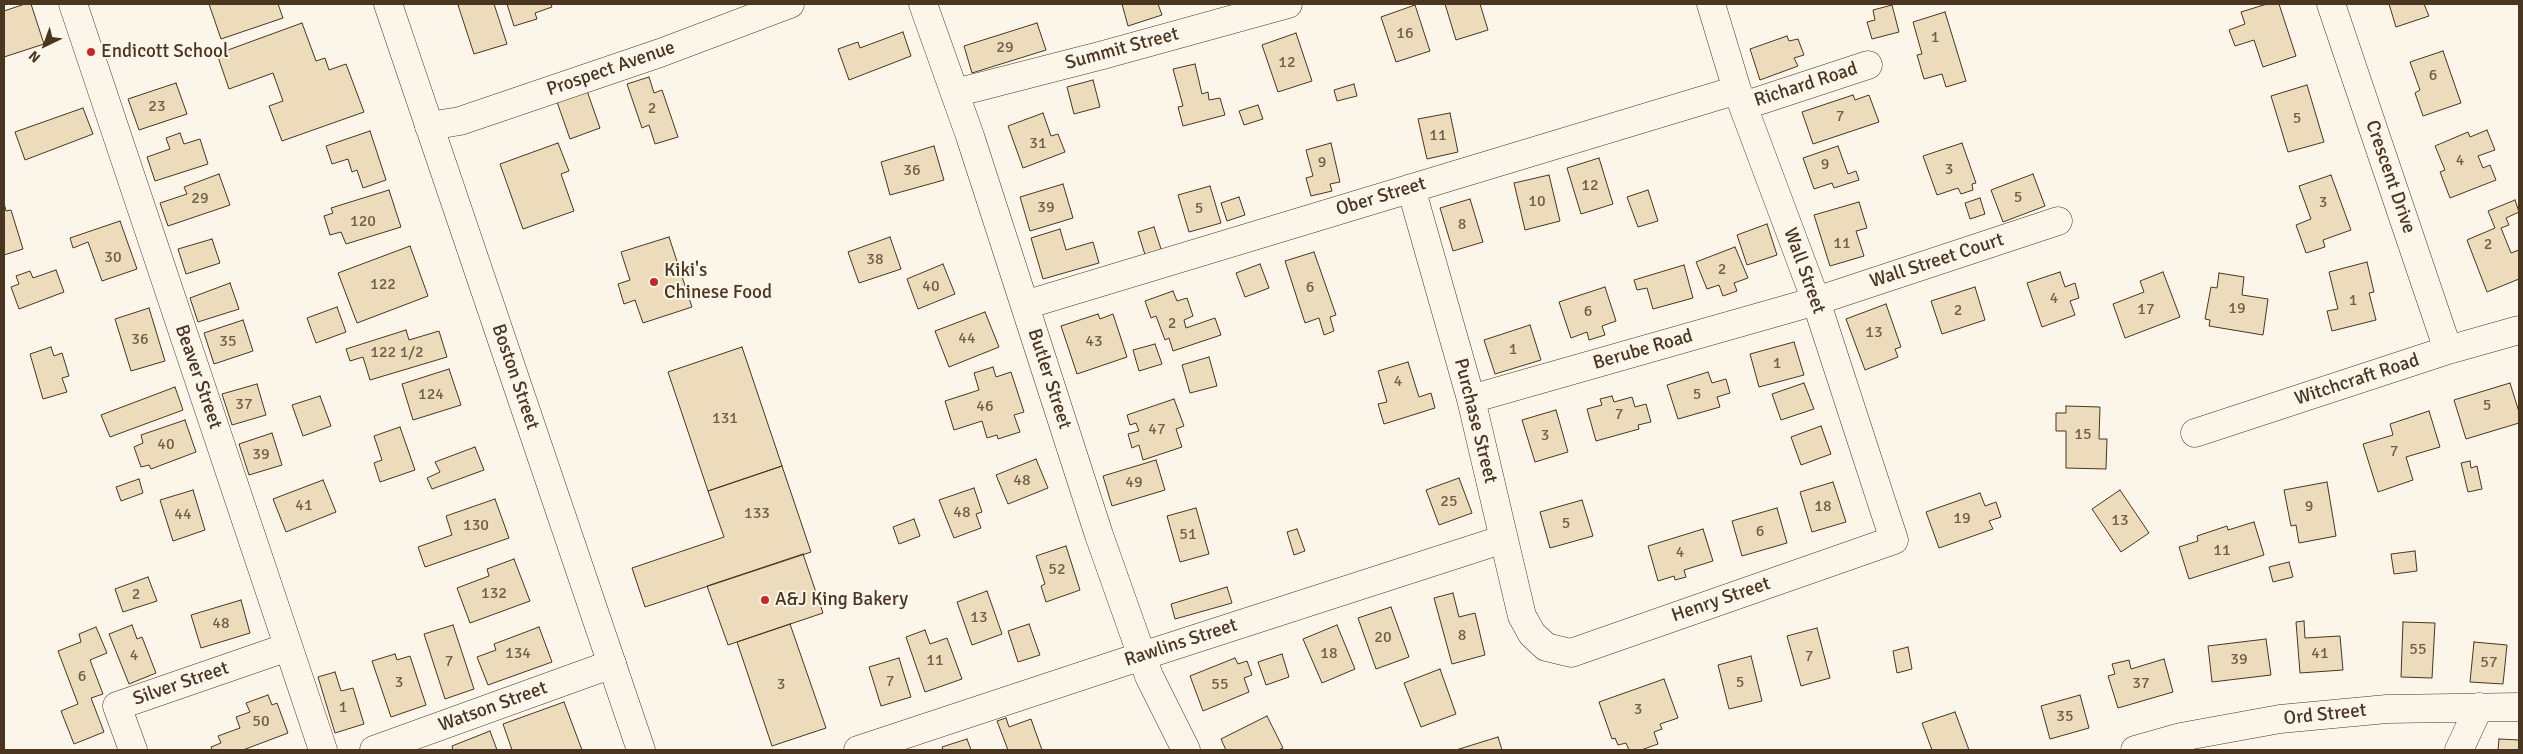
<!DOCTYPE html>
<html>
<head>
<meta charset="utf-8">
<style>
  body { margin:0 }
  #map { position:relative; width:2523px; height:754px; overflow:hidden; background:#fbf6e9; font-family:Signika,sans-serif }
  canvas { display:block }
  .frame { position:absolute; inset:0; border:5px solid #4a3520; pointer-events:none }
  .north { position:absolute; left:20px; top:20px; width:50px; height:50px; -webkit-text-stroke:4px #fbf6e9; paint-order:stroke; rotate:222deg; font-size:14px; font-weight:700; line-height:20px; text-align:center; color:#4a3520 }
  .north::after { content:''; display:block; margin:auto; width:18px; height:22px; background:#4a3520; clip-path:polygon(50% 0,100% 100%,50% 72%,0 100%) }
</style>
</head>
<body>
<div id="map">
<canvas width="2523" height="754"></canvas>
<div class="frame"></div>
<div class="north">N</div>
</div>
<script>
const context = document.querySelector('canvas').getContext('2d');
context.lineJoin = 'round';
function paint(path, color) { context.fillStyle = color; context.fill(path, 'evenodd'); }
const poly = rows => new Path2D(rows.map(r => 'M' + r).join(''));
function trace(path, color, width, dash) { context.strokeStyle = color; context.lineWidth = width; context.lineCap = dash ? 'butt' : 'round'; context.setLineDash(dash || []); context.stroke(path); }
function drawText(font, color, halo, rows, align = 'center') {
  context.font = font + ' Signika,sans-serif'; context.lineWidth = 4; context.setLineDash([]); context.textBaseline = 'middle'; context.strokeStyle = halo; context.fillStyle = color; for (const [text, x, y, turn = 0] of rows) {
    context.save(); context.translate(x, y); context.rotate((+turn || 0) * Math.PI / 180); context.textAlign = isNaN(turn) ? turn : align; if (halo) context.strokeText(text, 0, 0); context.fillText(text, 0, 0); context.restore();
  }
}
const building = poly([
  [25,4,31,4,44,44,4,57,4,11,25,4],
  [209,4,278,4,283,18,221,39,209,4],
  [462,4,494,4,507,44,474,54,458,5,462,4],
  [507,4,551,4,552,7,535,13,537,19,514,26,507,4],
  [1122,4,1158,4,1162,15,1128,26,1122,4],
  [1445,4,1480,4,1488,30,1456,40,1445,4],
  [2267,4,2279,4,2296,56,2263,67,2254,40,2235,46,2229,30,2245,24,2241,12,2267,4],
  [2389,4,2424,4,2429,16,2396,27,2389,4],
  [1415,5,1430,51,1396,62,1381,17,1415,5],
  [1892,5,1899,32,1872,39,1867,22,1875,20,1873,10,1892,5],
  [1945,12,1966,81,1946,87,1942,74,1924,79,1917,55,1922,54,1913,22,1945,12],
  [302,23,316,61,325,58,329,70,346,64,364,112,282,141,269,106,283,101,273,73,229,89,217,54,302,23],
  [1037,23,1046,50,972,73,964,46,1037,23],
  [903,32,911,56,849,80,838,49,858,42,860,48,903,32],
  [1296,33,1312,81,1278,92,1262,45,1296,33],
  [1787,36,1789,41,1798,39,1804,55,1794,58,1798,66,1760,80,1750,49,1787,36],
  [2443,51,2461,103,2423,116,2415,93,2420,90,2410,62,2443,51],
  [1195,64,1202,94,1208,92,1209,100,1220,98,1225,115,1183,126,1178,107,1183,106,1173,69,1195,64],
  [649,77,654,93,662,90,678,137,655,144,649,125,642,128,627,84,649,77],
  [1093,80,1100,107,1074,114,1067,87,1093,80],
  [176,83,187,114,139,130,128,99,176,83],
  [1354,84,1357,96,1337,101,1334,90,1354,84],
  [2307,85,2324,142,2288,152,2271,96,2307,85],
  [586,88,600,128,570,139,556,99,586,88],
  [1853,95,1855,100,1869,95,1879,122,1813,144,1802,112,1853,95],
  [1258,105,1263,119,1244,125,1239,111,1258,105],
  [83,108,93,134,25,160,15,132,83,108],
  [1043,113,1051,136,1058,134,1065,152,1023,168,1008,126,1043,113],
  [1450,113,1458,152,1427,159,1418,119,1450,113],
  [2487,130,2495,150,2478,156,2483,168,2490,165,2496,180,2450,198,2440,172,2445,170,2435,146,2468,132,2470,137,2487,130],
  [370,131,386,180,363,188,357,170,352,172,348,159,332,164,326,146,370,131],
  [180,133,184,144,200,139,208,164,155,181,147,157,170,149,166,138,180,133],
  [558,143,569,171,561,174,574,211,523,229,500,164,558,143],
  [1331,143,1340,182,1330,184,1332,191,1311,196,1306,178,1313,176,1306,150,1331,143],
  [1962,143,1976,183,1972,184,1973,190,1961,194,1958,188,1937,195,1923,156,1962,143],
  [934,146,944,180,890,195,881,162,934,146],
  [1838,146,1848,174,1856,171,1859,180,1834,188,1832,183,1814,189,1803,158,1838,146],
  [1599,158,1613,204,1581,214,1567,168,1599,158],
  [219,174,230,205,168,226,160,203,187,194,184,187,219,174],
  [2033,174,2045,206,2003,222,1991,190,2033,174],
  [1549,175,1560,221,1525,230,1514,183,1549,175],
  [2331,175,2351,230,2323,240,2325,247,2306,253,2296,225,2311,219,2299,186,2331,175],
  [1063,184,1073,218,1030,231,1020,197,1063,184],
  [1210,186,1221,223,1189,232,1178,195,1210,186],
  [389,190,401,227,346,244,341,232,330,235,324,216,333,213,331,208,389,190],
  [1648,190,1658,221,1638,227,1627,197,1648,190],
  [1239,197,1245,215,1227,221,1221,203,1239,197],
  [1980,198,1985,214,1970,219,1965,203,1980,198],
  [1470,199,1483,242,1453,251,1440,208,1470,199],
  [2515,200,2519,212,2506,218,2509,225,2501,228,2511,253,2519,250,2519,279,2487,292,2467,240,2495,228,2488,211,2515,200],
  [1859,202,1867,228,1856,231,1864,256,1830,266,1814,215,1859,202],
  [4,203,6,211,11,210,23,249,4,255,4,203],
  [120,221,137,269,102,281,88,242,73,248,70,238,120,221],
  [1767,224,1777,255,1747,265,1737,235,1767,224],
  [1154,227,1162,252,1146,258,1138,232,1154,227],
  [1060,229,1066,250,1093,242,1099,263,1043,279,1031,238,1060,229],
  [669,237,692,307,643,323,635,300,624,304,618,284,630,280,621,252,669,237],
  [890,237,901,269,859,283,848,252,890,237],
  [212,239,220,263,186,274,178,249,212,239],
  [410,246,428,296,357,323,338,273,410,246],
  [1735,247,1748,278,1734,283,1737,291,1723,296,1719,285,1707,289,1696,262,1735,247],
  [1314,252,1336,315,1330,317,1334,331,1324,335,1319,318,1305,323,1285,261,1314,252],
  [2367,262,2374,292,2369,293,2376,320,2332,331,2327,311,2338,309,2329,272,2367,262],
  [943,264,955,294,918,309,907,279,943,264],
  [1260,264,1269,288,1245,297,1236,273,1260,264],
  [1684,265,1693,298,1653,309,1647,288,1637,290,1634,280,1684,265],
  [56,270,64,292,19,309,11,287,19,284,16,276,30,271,33,278,56,270],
  [2060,272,2065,287,2075,283,2079,298,2070,301,2075,315,2042,327,2027,283,2060,272],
  [2163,272,2180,317,2125,338,2113,304,2144,292,2140,281,2163,272],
  [2219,273,2244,277,2242,295,2268,299,2263,335,2209,326,2210,320,2205,319,2211,287,2217,288,2219,273],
  [230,283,239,309,198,322,190,298,230,283],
  [1605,287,1616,321,1602,326,1605,335,1589,340,1587,332,1571,338,1559,302,1605,287],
  [1975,287,1985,320,1942,334,1931,301,1975,287],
  [1173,291,1177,301,1187,298,1193,316,1184,320,1186,328,1215,318,1221,335,1173,351,1169,338,1165,340,1156,316,1151,318,1145,301,1173,291],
  [1886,304,1901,347,1895,349,1898,357,1865,370,1846,319,1886,304],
  [337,307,346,332,316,343,307,318,337,307],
  [149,308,165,361,131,371,115,319,149,308],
  [985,312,999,347,949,367,935,331,985,312],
  [1098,314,1100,319,1113,314,1127,357,1077,374,1061,326,1098,314],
  [243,320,253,351,214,364,204,333,243,320],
  [1530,325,1541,360,1495,374,1484,340,1530,325],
  [406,330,409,340,439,331,447,357,370,380,363,357,350,361,346,349,406,330],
  [1794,342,1804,375,1759,387,1750,354,1794,342],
  [1155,344,1162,364,1139,371,1133,350,1155,344],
  [51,347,54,356,62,353,69,376,62,378,67,392,43,399,30,354,51,347],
  [742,347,782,466,708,491,668,372,742,347],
  [1209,357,1217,386,1190,393,1182,365,1209,357],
  [1408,362,1419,397,1431,393,1435,408,1384,424,1378,404,1387,402,1378,371,1408,362],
  [993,367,996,377,1011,372,1024,412,1014,415,1020,432,998,439,997,435,987,438,982,421,954,430,945,401,979,390,974,373,993,367],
  [449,369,461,405,413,420,402,384,449,369],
  [1708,372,1712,383,1726,379,1730,393,1717,397,1720,407,1678,419,1667,385,1708,372],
  [1804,383,1814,409,1781,420,1772,394,1804,383],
  [2510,383,2519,412,2519,423,2466,439,2454,400,2510,383],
  [257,384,266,415,232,425,222,394,257,384],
  [175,387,183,410,110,437,101,415,175,387],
  [320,396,331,426,303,436,292,405,320,396],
  [1612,396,1614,402,1632,397,1635,407,1646,404,1651,422,1638,425,1639,429,1596,441,1587,409,1602,405,1600,399,1612,396],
  [1174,399,1184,426,1176,429,1182,447,1143,460,1139,445,1132,448,1128,434,1139,431,1136,423,1130,425,1127,415,1174,399],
  [2066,406,2100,407,2099,439,2107,439,2106,469,2066,468,2066,431,2056,431,2056,413,2066,413,2066,406],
  [1556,410,1568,452,1535,462,1522,420,1556,410],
  [2429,411,2440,447,2406,457,2413,480,2378,492,2363,444,2393,435,2390,424,2429,411],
  [185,420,196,452,151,469,149,465,141,467,134,447,143,443,141,435,185,420],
  [1821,426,1831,454,1801,465,1791,437,1821,426],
  [400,427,415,470,380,482,374,463,382,460,374,436,400,427],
  [272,433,282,465,249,475,239,444,272,433],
  [475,447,484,470,432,489,427,478,440,472,435,462,475,447],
  [1036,459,1048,488,1008,504,996,475,1036,459],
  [1156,460,1165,490,1112,506,1103,476,1156,460],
  [2470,461,2471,468,2477,466,2482,489,2468,492,2461,463,2470,461],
  [782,466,811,552,645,607,632,568,724,537,708,491,782,466],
  [1459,478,1472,513,1439,525,1426,490,1459,478],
  [139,479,143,493,121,501,116,487,139,479],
  [323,480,336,512,286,532,273,499,323,480],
  [1833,482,1846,522,1812,532,1800,492,1833,482],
  [2327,482,2336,536,2299,543,2296,525,2291,526,2284,490,2327,482],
  [974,488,982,512,976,514,981,528,954,538,939,500,974,488],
  [193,490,205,530,173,541,160,500,193,490],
  [2120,490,2149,533,2121,552,2092,509,2120,490],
  [1980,493,1985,506,1996,502,2001,517,1989,521,1993,529,1939,548,1926,512,1980,493],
  [495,499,509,538,425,567,418,547,452,535,446,516,495,499],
  [1582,500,1593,536,1550,548,1540,512,1582,500],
  [1196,508,1209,554,1180,562,1167,516,1196,508],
  [1777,508,1787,543,1742,556,1732,521,1777,508],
  [914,519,920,536,899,544,893,527,914,519],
  [2254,522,2264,555,2189,579,2179,547,2198,541,2197,536,2227,526,2228,530,2254,522],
  [1297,529,1305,551,1294,555,1287,532,1297,529],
  [1703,529,1713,561,1684,570,1686,577,1675,580,1674,576,1658,581,1648,546,1703,529],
  [1066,546,1080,590,1046,602,1041,586,1045,584,1036,556,1066,546],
  [2415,551,2417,571,2394,574,2391,554,2415,551],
  [803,554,823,613,728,645,707,586,803,554],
  [514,559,530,601,470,623,457,588,489,576,487,569,514,559],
  [2289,562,2293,577,2273,582,2269,567,2289,562],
  [148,577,157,601,123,612,115,589,148,577],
  [1227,587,1232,603,1175,619,1171,604,1227,587],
  [987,591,1002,634,972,645,957,602,987,591],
  [1453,593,1459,617,1475,613,1485,655,1452,664,1434,598,1453,593],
  [241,600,250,633,201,648,191,615,241,600],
  [1391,607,1409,657,1376,669,1358,618,1391,607],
  [2304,621,2305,638,2340,636,2343,670,2300,673,2296,622,2304,621],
  [2403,622,2435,623,2432,678,2401,677,2403,622],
  [790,624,826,728,772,746,737,642,790,624],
  [1029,624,1040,655,1018,662,1008,631,1029,624],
  [132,625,137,639,142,637,156,673,129,684,109,634,132,625],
  [453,625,474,689,445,699,424,634,453,625],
  [1337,625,1355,669,1322,683,1303,639,1337,625],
  [96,627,107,653,90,660,103,694,91,698,104,732,74,744,61,711,78,704,58,651,81,642,79,634,96,627],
  [539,627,552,662,488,685,477,657,496,650,494,644,539,627],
  [1817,628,1830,678,1801,686,1787,636,1817,628],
  [925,630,930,644,947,638,962,679,925,692,906,637,925,630],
  [2266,639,2271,675,2212,682,2208,646,2266,639],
  [2474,642,2507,645,2503,684,2470,682,2474,642],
  [1908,647,1912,669,1897,673,1893,651,1908,647],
  [395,654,397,660,410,656,426,705,391,717,372,661,395,654],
  [1282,654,1289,677,1266,685,1258,662,1282,654],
  [1751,656,1762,701,1729,709,1718,665,1751,656],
  [899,658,911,697,881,706,869,667,899,658],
  [1235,658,1238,664,1247,661,1252,675,1244,678,1249,692,1203,711,1190,676,1235,658],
  [2164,659,2173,692,2118,708,2108,676,2115,674,2112,664,2129,660,2131,669,2164,659],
  [1440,669,1456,714,1421,727,1404,683,1440,669],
  [335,672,341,691,353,688,364,724,335,733,318,677,335,672],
  [1664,679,1678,718,1660,724,1662,729,1654,732,1658,744,1641,750,1629,750,1626,743,1618,745,1615,738,1612,739,1599,702,1664,679],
  [268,695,272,705,277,703,288,733,243,750,212,750,211,747,221,743,218,736,240,728,236,717,250,712,246,703,268,695],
  [2080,695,2089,728,2050,739,2041,706,2080,695],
  [564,702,582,750,512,750,503,724,564,702],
  [1955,712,1969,750,1932,750,1922,723,1955,712],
  [1267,716,1283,748,1278,750,1226,750,1221,739,1267,716],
  [1006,718,1009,727,1031,719,1042,750,1008,750,997,721,1006,718],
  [490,731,497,750,453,750,452,746,490,731],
  [1498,737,1502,750,1456,750,1498,737],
  [967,739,971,750,943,750,942,747,967,739],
  [2499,739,2519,740,2519,750,2498,750,2499,739]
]);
paint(building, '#ecdcbc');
trace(building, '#4a3520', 1);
const minor = poly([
  [73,4,323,750],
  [923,4,970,136,1099,535,1149,676,1186,750],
  [2331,4,2448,350],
  [955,93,1103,55,1288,4],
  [1743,106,1868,65],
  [429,126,460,121,660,53,790,4],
  [1411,188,1471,399,1522,616,1532,634,1546,647,1571,653,1894,540,1816,301,1737,90,1711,4],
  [1025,305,1737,90],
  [1471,399,1816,301,2058,221],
  [2195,433,2448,350,2519,330],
  [133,750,117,706,288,647],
  [374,750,612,664],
  [858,750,1142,656,1504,539],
  [2135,750,2181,737,2280,719,2387,709,2519,707],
  [2459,750,2479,707]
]);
const major = poly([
  [388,4,641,750]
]);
trace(minor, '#4a3520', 29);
trace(major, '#4a3520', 29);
trace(minor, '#fbf6e9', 28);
trace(major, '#fbf6e9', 28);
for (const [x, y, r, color] of [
  [91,52,5,"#c62828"],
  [654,282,5,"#c62828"],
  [765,600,5,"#c62828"]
]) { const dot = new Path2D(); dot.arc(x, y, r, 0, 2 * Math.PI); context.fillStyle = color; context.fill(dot); trace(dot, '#fbf6e9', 2); }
drawText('16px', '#725f47', null, [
  ["16",1405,34],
  ["1",1935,38],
  ["29",1005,48],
  ["12",1287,63],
  ["6",2433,76],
  ["23",157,107],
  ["2",652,109],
  ["7",1840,117],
  ["5",2297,119],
  ["11",1438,136],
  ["31",1038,144],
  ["4",2460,161],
  ["9",1322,163],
  ["9",1825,165],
  ["3",1949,170],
  ["36",912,171],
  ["12",1590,186],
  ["5",2018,198],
  ["29",200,199],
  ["10",1537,202],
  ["3",2323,203],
  ["39",1046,208],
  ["5",1199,209],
  ["120",363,222],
  ["8",1462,225],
  ["11",1842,244],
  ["2",2488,245],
  ["30",113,258],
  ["38",875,260],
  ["2",1722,270],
  ["122",383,285],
  ["40",931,287],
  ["6",1310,288],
  ["4",2054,299],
  ["1",2353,301],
  ["19",2237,309],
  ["17",2146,310],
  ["2",1958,311],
  ["6",1588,312],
  ["2",1172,324],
  ["13",1874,333],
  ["44",967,339],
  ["36",140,340],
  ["35",228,342],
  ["43",1094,342],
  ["1",1513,350],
  ["122 1/2",397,353],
  ["1",1777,364],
  ["4",1398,382],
  ["124",431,395],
  ["5",1697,395],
  ["37",244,405],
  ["5",2487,406],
  ["46",985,407],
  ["7",1619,415],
  ["131",725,419],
  ["47",1157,430],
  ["15",2083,435],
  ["3",1545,436],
  ["40",166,445],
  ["7",2394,452],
  ["39",261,455],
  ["48",1022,481],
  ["49",1134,483],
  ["25",1449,502],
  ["41",304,506],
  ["18",1823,507],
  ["9",2309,507],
  ["48",962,513],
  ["133",757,514],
  ["44",183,515],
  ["19",1962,519],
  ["13",2120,521],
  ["5",1566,524],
  ["130",476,526],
  ["6",1760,532],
  ["51",1188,535],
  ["11",2222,551],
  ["4",1680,553],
  ["52",1057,570],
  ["132",494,594],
  ["2",136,595],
  ["13",979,618],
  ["48",221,624],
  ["8",1462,636],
  ["20",1383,638],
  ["55",2418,650],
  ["134",518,654],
  ["18",1329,654],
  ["41",2320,654],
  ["4",134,656],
  ["7",1809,657],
  ["39",2239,660],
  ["11",935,661],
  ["7",449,662],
  ["57",2489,663],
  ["6",82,677],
  ["7",890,682],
  ["3",399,683],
  ["5",1740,683],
  ["37",2141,684],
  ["3",781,685],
  ["55",1220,685],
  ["1",343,708],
  ["3",1638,710],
  ["35",2065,717],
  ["50",261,722]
]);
drawText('19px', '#4a3520', '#fbf6e9', [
  ["Summit Street",1122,49,-15],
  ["Prospect Avenue",611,69,-19],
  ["Richard Road",1806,85,-18],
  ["Crescent Drive",2390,177,71],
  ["Ober Street",1381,197,-17],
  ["Wall Street Court",1937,261,-18],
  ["Wall Street",1804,271,70],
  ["Berube Road",1643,350,-16],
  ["Beaver Street",198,377,71],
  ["Boston Street",515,377,71],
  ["Butler Street",1049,379,72],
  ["Witchcraft Road",2357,380,-18],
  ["Purchase Street",1475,421,76],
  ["Henry Street",1721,600,-19],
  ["Rawlins Street",1181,643,-18],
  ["Silver Street",181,684,-19],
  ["Watson Street",493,707,-20],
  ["Ord Street",2325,715,-6]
]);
drawText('19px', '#4a3520', '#fbf6e9', [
  ["Endicott School",101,52],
  ["Kiki's",664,271],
  ["Chinese Food",664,293],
  ["A&J King Bakery",775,600]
], 'left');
</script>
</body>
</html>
